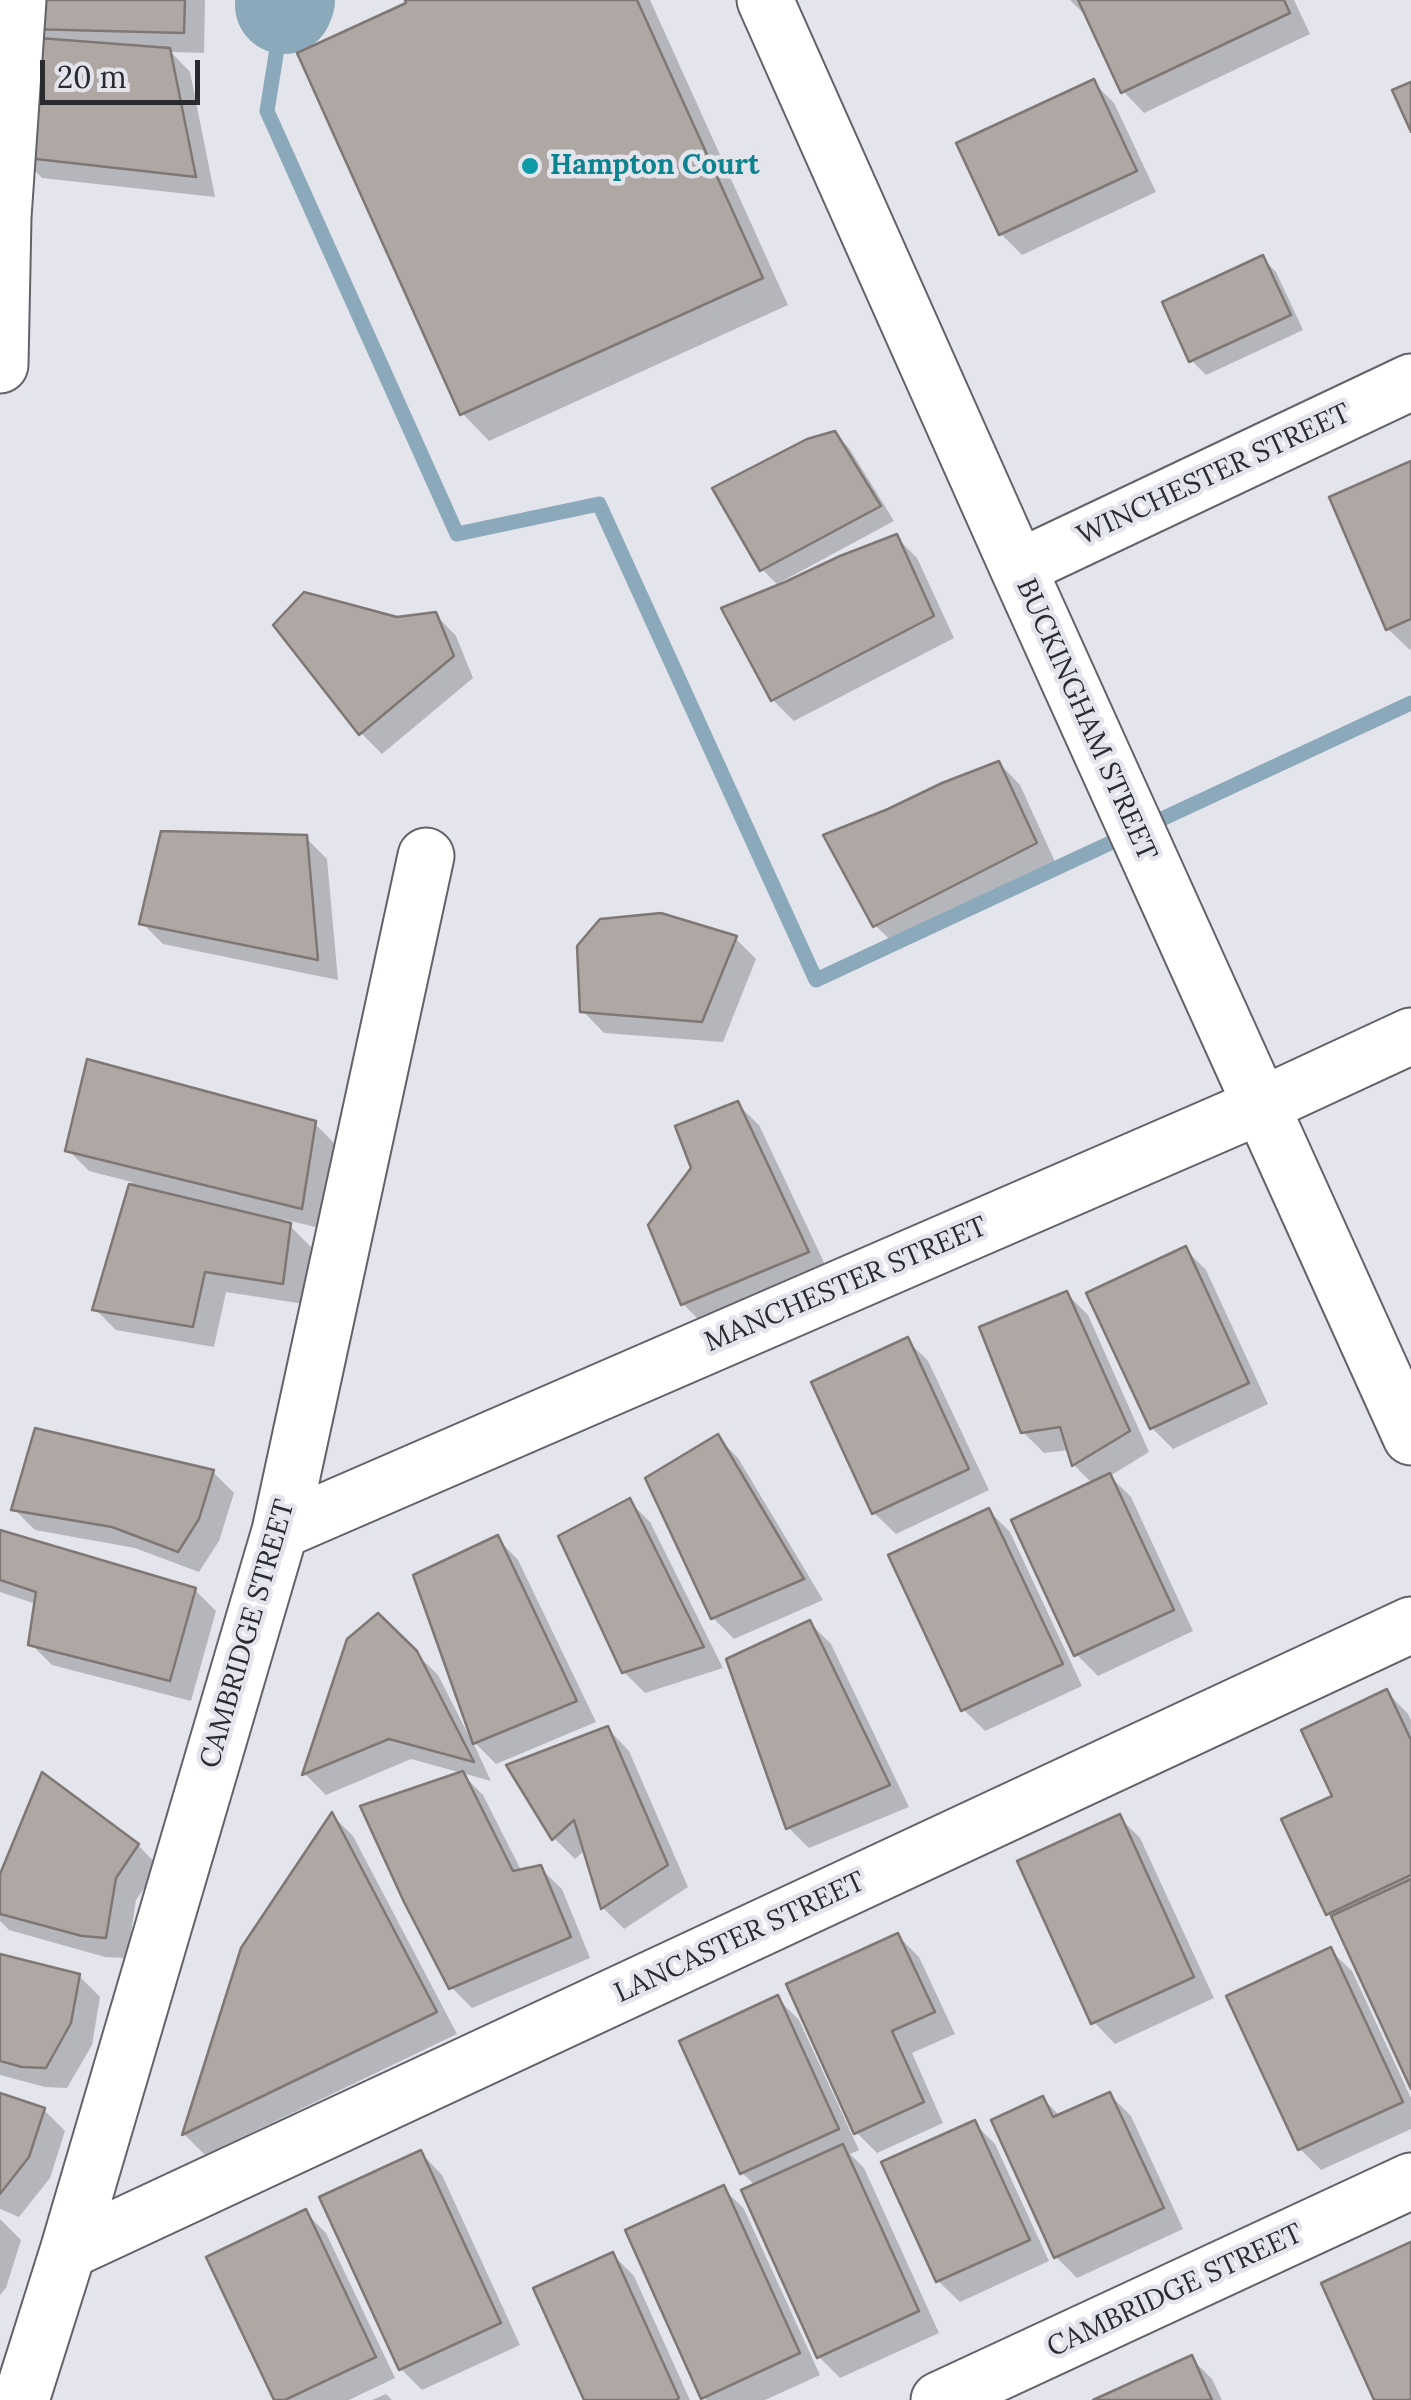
<!DOCTYPE html>
<html>
<head>
<meta charset="utf-8">
<style>
  body { margin:0 }
  #map { position:relative; width:1411px; height:2400px; overflow:hidden; background:#e3e4ec; font-family:Lora,serif }
  canvas { display:block }
  .scale { position:absolute; left:40px; top:60px; width:160px; height:45px; box-sizing:border-box; border:5px solid #2a2b2e; border-top:0; padding-left:12px; font-size:30px; line-height:35px; white-space:nowrap; color:#2a2b2e; -webkit-text-stroke:8px #e3e4ec; paint-order:stroke }
</style>
</head>
<body>
<div id="map">
<canvas width="1411" height="2400"></canvas>
<div class="scale">20 m</div>
</div>
<script>
const context = document.querySelector('canvas').getContext('2d');
context.lineJoin = 'round';
function paint(path, color) { context.fillStyle = color; context.fill(path, 'evenodd'); }
const poly = rows => new Path2D(rows.map(r => 'M' + r).join(''));
function trace(path, color, width, dash) { context.strokeStyle = color; context.lineWidth = width; context.lineCap = dash ? 'butt' : 'round'; context.setLineDash(dash || []); context.stroke(path); }
function drawText(font, color, halo, rows, align = 'center') {
  context.font = font + ' Lora,serif'; context.lineWidth = 9; context.setLineDash([]); context.textBaseline = 'middle'; context.strokeStyle = halo; context.fillStyle = color; for (const [text, x, y, turn = 0] of rows) {
    context.save(); context.translate(x, y); context.rotate((+turn || 0) * Math.PI / 180); context.textAlign = isNaN(turn) ? turn : align; if (halo) context.strokeText(text, 0, 0); context.fillText(text, 0, 0); context.restore();
  }
}
paint(poly([
  [32,0,205,0,204,53,171,52,190,72,215,197,42,178,21,156],
  [407,0,650,0,788,305,489,441,463,414],
  [1070,0,1294,0,1310,34,1144,113,1123,91,1085,10,1082,12],
  [1093,82,1114,103,1156,192,1022,255,1001,234],
  [1262,258,1276,272,1303,330,1206,375,1192,361],
  [834,433,849,448,894,521,777,584,762,569],
  [1411,464,1411,649,1410,650,1388,629],
  [896,537,917,558,954,638,794,721,773,700],
  [435,614,456,636,473,678,382,754,361,733],
  [999,763,1020,785,1056,864,896,946,875,925],
  [306,838,327,859,338,980,163,944,142,923],
  [735,938,756,959,723,1042,604,1033,583,1011],
  [737,1104,759,1125,829,1273,704,1325,683,1304],
  [315,1124,336,1145,323,1229,283,1219,311,1247,304,1304,226,1292,214,1347,116,1330,95,1309,132,1182,89,1171,68,1150],
  [1185,1249,1206,1270,1268,1404,1173,1449,1152,1428],
  [1067,1294,1088,1315,1149,1452,1110,1476,1131,1497,1193,1631,1098,1676,1076,1654,1093,1484,1074,1465,1069,1450,1044,1453,1023,1432],
  [907,1340,928,1361,989,1490,896,1534,874,1513],
  [717,1437,738,1458,823,1600,734,1639,713,1618],
  [213,1472,234,1493,219,1541,199,1572,135,1548,35,1530,14,1509],
  [629,1501,650,1522,723,1668,645,1693,624,1672],
  [989,1511,1010,1532,1082,1686,985,1731,964,1710,892,1556],
  [0,1532,195,1590,216,1611,191,1701,52,1665,31,1644,36,1604,0,1592],
  [497,1538,518,1560,596,1722,496,1764,472,1740,491,1781,411,1759,326,1795,305,1774,349,1641,378,1616,438,1675,470,1738,473,1737],
  [810,1623,831,1644,909,1807,809,1848,788,1827],
  [1387,1692,1408,1714,1411,1720,1411,2083,1335,1920,1328,1913,1335,1797],
  [608,1729,629,1751,688,1887,624,1929,603,1908,586,1849,575,1859,554,1838,510,1766],
  [462,1774,483,1795,522,1872,540,1868,562,1889,590,1958,472,2008,451,1987],
  [333,1816,353,1836,457,2034,205,2155,185,2135,244,1950],
  [1119,1817,1140,1838,1214,1998,1115,2044,1094,2022],
  [138,1845,159,1867,136,1900,127,1958,105,1957,9,1930,0,1921,0,1880],
  [898,1936,919,1957,955,2034,912,2053,943,2123,877,2153,856,2132],
  [1330,1950,1352,1971,1411,2098,1411,2129,1321,2170,1300,2149],
  [0,1957,79,1976,100,1997,92,2045,67,2088,45,2087,0,2075],
  [777,1998,799,2020,859,2150,850,2154,864,2168,939,2333,840,2378,819,2357,756,2186,742,2173],
  [1110,2095,1131,2116,1183,2229,1077,2278,1056,2257,1043,2099,1061,2117],
  [0,2096,44,2110,65,2131,50,2178,19,2217,0,2209],
  [974,2123,995,2144,1049,2261,960,2302,938,2281],
  [421,2153,442,2175,520,2345,422,2390,401,2369],
  [723,2188,744,2209,820,2375,765,2400,706,2400,703,2397],
  [305,2212,326,2233,395,2378,349,2400,277,2400],
  [0,2219,21,2240,6,2288,0,2295],
  [613,2255,634,2276,690,2400,587,2400],
  [1191,2358,1212,2379,1222,2400,1099,2400],
  [386,2394,392,2400,372,2400]
]), '#0003');
trace(poly([
  [284,5,267,111,457,534,599,504,816,980,1411,703]
]), '#8ba9ba', 15);
trace(poly([
  [284,5,286,0]
]), '#8ba9ba', 98);
const building = poly([
  [29,0,185,0,184,33,28,29,29,0],
  [405,0,637,0,763,278,460,415,297,53,406,3,405,0],
  [1078,0,1284,0,1290,13,1121,93,1078,0],
  [26,37,170,48,196,177,18,157,26,37],
  [1094,79,1137,171,999,235,956,143,1094,79],
  [1411,82,1411,132,1392,90,1411,82],
  [1263,255,1291,315,1189,362,1162,302,1263,255],
  [835,431,881,506,760,571,712,488,807,439,835,431],
  [1411,461,1411,619,1386,630,1329,497,1411,461],
  [897,534,934,616,771,701,721,608,785,582,840,556,897,534],
  [304,592,397,617,436,612,454,656,359,735,273,625,304,592],
  [999,761,1037,843,873,927,823,835,888,809,942,783,999,761],
  [161,831,307,835,318,960,139,924,161,831],
  [661,913,737,936,702,1022,580,1012,577,946,600,919,661,913],
  [87,1059,316,1121,302,1209,65,1151,87,1059],
  [738,1101,809,1252,681,1305,648,1225,691,1168,675,1126,738,1101],
  [129,1184,291,1223,283,1284,205,1272,193,1327,92,1310,129,1184],
  [1186,1246,1249,1383,1150,1429,1086,1293,1186,1246],
  [1067,1291,1130,1431,1072,1466,1060,1427,1021,1433,979,1327,1067,1291],
  [908,1337,969,1469,872,1514,811,1382,908,1337],
  [35,1428,214,1470,199,1519,178,1552,112,1527,11,1510,35,1428],
  [718,1434,804,1579,711,1619,645,1478,718,1434],
  [1110,1473,1174,1610,1074,1656,1011,1520,1110,1473],
  [630,1498,704,1647,622,1673,558,1536,630,1498],
  [989,1508,1063,1664,961,1711,888,1555,989,1508],
  [0,1530,196,1588,170,1681,28,1645,36,1592,0,1580,0,1530],
  [498,1535,577,1701,473,1744,413,1575,498,1535],
  [378,1613,417,1651,474,1762,389,1739,302,1775,347,1639,378,1613],
  [810,1620,890,1785,786,1829,726,1659,810,1620],
  [1387,1689,1411,1740,1411,1875,1326,1915,1281,1819,1332,1796,1301,1730,1387,1689],
  [608,1726,668,1865,601,1909,574,1820,552,1840,506,1765,608,1726],
  [463,1771,513,1871,541,1865,571,1937,449,1989,404,1902,360,1806,463,1771],
  [42,1772,139,1844,116,1878,106,1938,82,1936,0,1914,0,1874,42,1772],
  [332,1812,437,2012,182,2135,241,1948,332,1812],
  [1120,1814,1194,1977,1091,2024,1017,1861,1120,1814],
  [1411,1879,1411,2089,1331,1916,1411,1879],
  [898,1933,935,2012,892,2031,924,2102,854,2134,786,1984,898,1933],
  [1331,1947,1403,2102,1298,2150,1226,1996,1331,1947],
  [0,1954,80,1974,71,2023,46,2068,22,2067,0,2061,0,1954],
  [778,1995,839,2129,740,2174,679,2041,778,1995],
  [1110,2092,1164,2208,1054,2258,991,2120,1043,2096,1053,2117,1110,2092],
  [0,2093,45,2108,29,2157,0,2194,0,2093],
  [975,2120,1030,2240,936,2282,881,2162,975,2120],
  [843,2144,919,2311,817,2358,741,2190,843,2144],
  [421,2150,501,2323,399,2370,319,2197,421,2150],
  [724,2185,800,2353,701,2399,625,2230,724,2185],
  [306,2209,376,2357,285,2400,274,2400,206,2257,306,2209],
  [1411,2242,1411,2400,1374,2400,1321,2283,1411,2242],
  [613,2252,679,2398,676,2400,584,2400,533,2288,613,2252],
  [1192,2355,1212,2400,1093,2400,1192,2355]
]);
paint(building, '#afa7a4');
trace(building, '#7f7774', 2.5);
const minor = poly([
  [765,0,1018,568,1411,1437],
  [0,365,3,217,18,0],
  [1018,568,1411,382],
  [280,1531,1260,1106,1411,1036],
  [68,2251,1411,1625],
  [21,2400,68,2251,280,1531,426,856],
  [939,2400,1411,2181]
]);
trace(minor, '#626369', 59);
trace(minor, '#fff', 55);
for (const [x, y, r, color] of [
  [530,166,10,"#0f9aa8"]
]) { const dot = new Path2D(); dot.arc(x, y, r, 0, 2 * Math.PI); context.fillStyle = color; context.fill(dot); trace(dot, '#e3e4ec', 4); }
drawText('bold 28px', '#0d838f', '#e3e4ec', [
  ["Hampton Court",550,166]
], 'left');
drawText('28px', '#2a2b2e', '#e3e4ec', [
  ["WINCHESTER STREET",1214,475,-25],
  ["BUCKINGHAM STREET",1086,720,66],
  ["MANCHESTER STREET",846,1285,-23],
  ["CAMBRIDGE STREET",248,1634,-74],
  ["LANCASTER STREET",740,1938,-25],
  ["CAMBRIDGE STREET",1175,2291,-25]
]);
</script>
</body>
</html>
